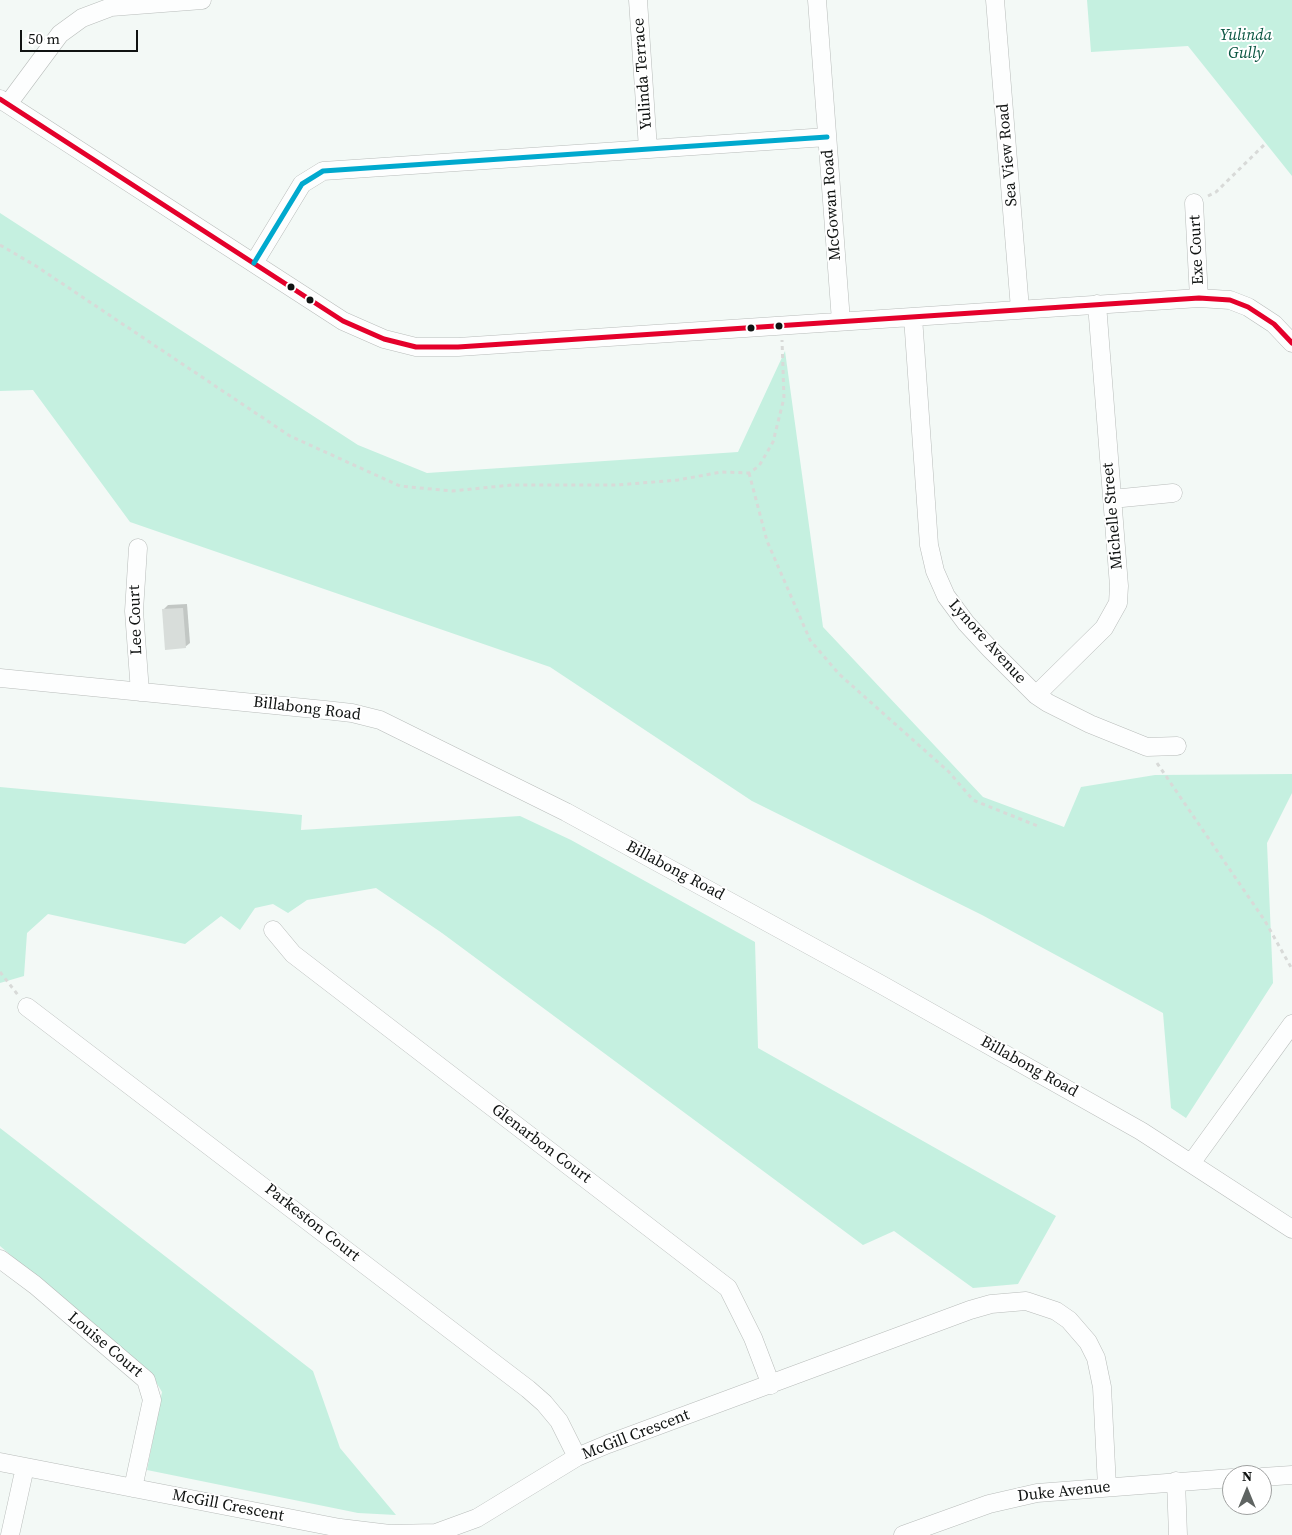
<!DOCTYPE html>
<html>
<head>
<meta charset="utf-8">
<style>
  body { margin:0 }
  #map { position:relative; width:1292px; height:1535px; overflow:hidden; background:#f3f9f6; font-family:"Source Serif 4",serif }
  canvas { display:block }
  .north { position:absolute; left:1222px; top:1465px; width:50px; height:50px; box-sizing:border-box; background:#fff; border:1px solid #9fa1a0; border-radius:50%; rotate:0deg; font-size:14px; font-weight:700; line-height:20px; text-align:center; color:#101312 }
  .north::after { content:''; display:block; margin:auto; width:18px; height:22px; background:#5f6462; clip-path:polygon(50% 0,100% 100%,50% 72%,0 100%) }
  .scale { position:absolute; left:20px; top:30px; width:118px; height:22px; box-sizing:border-box; border:2px solid #101312; border-top:0; padding-left:6px; font-size:15px; line-height:18px; white-space:nowrap; color:#101312; -webkit-text-stroke:4px #fff; paint-order:stroke }
</style>
</head>
<body>
<div id="map">
<canvas width="1292" height="1535"></canvas>
<div class="north">N</div>
<div class="scale">50 m</div>
</div>
<script>
const context = document.querySelector('canvas').getContext('2d');
context.lineJoin = 'round';
function paint(path, color) { context.fillStyle = color; context.fill(path, 'evenodd'); }
const poly = rows => new Path2D(rows.map(r => 'M' + r).join(''));
function trace(path, color, width, dash) { context.strokeStyle = color; context.lineWidth = width; context.lineCap = dash ? 'butt' : 'round'; context.setLineDash(dash || []); context.stroke(path); }
function drawText(font, color, halo, rows, align = 'center') {
  context.font = font + ' "Source Serif 4",serif'; context.lineWidth = 4; context.setLineDash([]); context.textBaseline = 'middle'; context.strokeStyle = halo; context.fillStyle = color; for (const [text, x, y, turn = 0] of rows) {
    context.save(); context.translate(x, y); context.rotate((+turn || 0) * Math.PI / 180); context.textAlign = isNaN(turn) ? turn : align; if (halo) context.strokeText(text, 0, 0); context.fillText(text, 0, 0); context.restore();
  }
}
paint(poly([
  [1087,0,1292,0,1292,176,1188,46,1091,52],
  [0,213,358,445,427,473,738,452,785,351,823,627,983,797,1064,827,1081,787,1155,775,1292,774,1292,793,1267,843,1273,983,1186,1118,1171,1108,1163,1013,982,915,752,801,550,667,130,522,33,390,0,391],
  [0,787,302,815,301,830,520,816,571,840,755,942,758,1048,1056,1216,1018,1284,973,1288,894,1231,863,1245,442,933,376,888,307,900,288,913,273,904,255,908,240,930,221,916,185,944,48,914,27,933,24,976,0,983],
  [0,1128,313,1371,340,1448,396,1515,358,1513,147,1470,162,1392,153,1377,0,1246]
]), '#c5f0e0');
paint(poly([
  [187,604,190,643,185,647,163,610,168,605]
]), '#0003');
paint(poly([
  [183,608,186,648,165,650,162,609]
]), '#d8ddda');
const minor = poly([
  [638,0,648,149],
  [817,0,841,321],
  [995,0,1020,309],
  [0,99,343,321,384,339,416,347,458,347,1199,298,1230,300,1248,307,1274,324,1292,343],
  [8,104,60,34,82,18,111,7,202,0],
  [1194,203,1199,298],
  [254,263,302,184,323,171,827,137],
  [913,317,929,545,935,571,946,596,966,623,990,649,1036,695,1048,703,1090,724,1147,747,1177,746],
  [1112,499,1173,493],
  [138,548,134,611,140,692],
  [0,678,325,710,352,713,380,720,566,812,882,985,1141,1131,1292,1229],
  [1036,695,1104,628,1118,603,1119,586,1097,304],
  [273,930,293,954,728,1288,753,1338,771,1385],
  [27,1007,528,1389,544,1403,559,1421,577,1457],
  [1192,1162,1292,1024],
  [0,1259,35,1285,146,1380,152,1400,133,1488],
  [0,1462,340,1528,390,1534,436,1533,477,1518,577,1457,608,1444,970,1310,991,1304,1026,1301,1056,1311,1069,1320,1088,1342,1096,1358,1102,1387,1107,1487],
  [1262,1477,1292,1475],
  [1176,1481,1178,1535],
  [10,1535,25,1467],
  [903,1535,989,1504,1037,1493,1232,1478]
]);
trace(minor, '#b8bcba', 19);
trace(poly([
  [1208,196,1216,192,1266,143],
  [0,245,36,266,290,436,400,486,452,491,512,485,617,485,678,480,721,472,749,473,759,466,773,442,784,398,782,340],
  [749,473,767,541,810,640,839,674,949,772,973,800,1040,827],
  [1157,763,1265,921,1292,969],
  [0,972,18,995]
]), '#d8dad8', 3, [4, 4]);
trace(minor, '#fdfefe', 18);
trace(poly([
  [0,99,343,321,384,339,416,347,458,347,1199,298,1230,300,1248,307,1274,324,1292,343]
]), '#e4002b', 5);
trace(poly([
  [254,263,302,184,323,171,827,137]
]), '#00a9ce', 5);
for (const [x, y, r, color] of [
  [291,287,4.5,"#101312"],
  [310,300,4.5,"#101312"],
  [779,326,4.5,"#101312"],
  [751,328,4.5,"#101312"]
]) { const dot = new Path2D(); dot.arc(x, y, r, 0, 2 * Math.PI); context.fillStyle = color; context.fill(dot); trace(dot, '#fff', 2); }
drawText('italic 16px', '#095541', '#fff', [
  ["Yulinda",1246,36],
  ["Gully",1246,54]
]);
drawText('16px', '#101312', '#fff', [
  ["Yulinda Terrace",643,74,-94],
  ["Sea View Road",1008,155,-95],
  ["McGowan Road",832,205,-94],
  ["Exe Court",1197,250,-93],
  ["Michelle Street",1113,516,-95],
  ["Lee Court",136,620,-92],
  ["Lynore Avenue",987,642,48],
  ["Billabong Road",307,709,7],
  ["Billabong Road",675,871,28],
  ["Billabong Road",1029,1067,29],
  ["Glenarbon Court",541,1144,37],
  ["Parkeston Court",312,1223,38],
  ["Louise Court",105,1345,40],
  ["McGill Crescent",636,1435,-21],
  ["Duke Avenue",1064,1492,-6],
  ["McGill Crescent",228,1506,11]
]);
</script>
</body>
</html>
